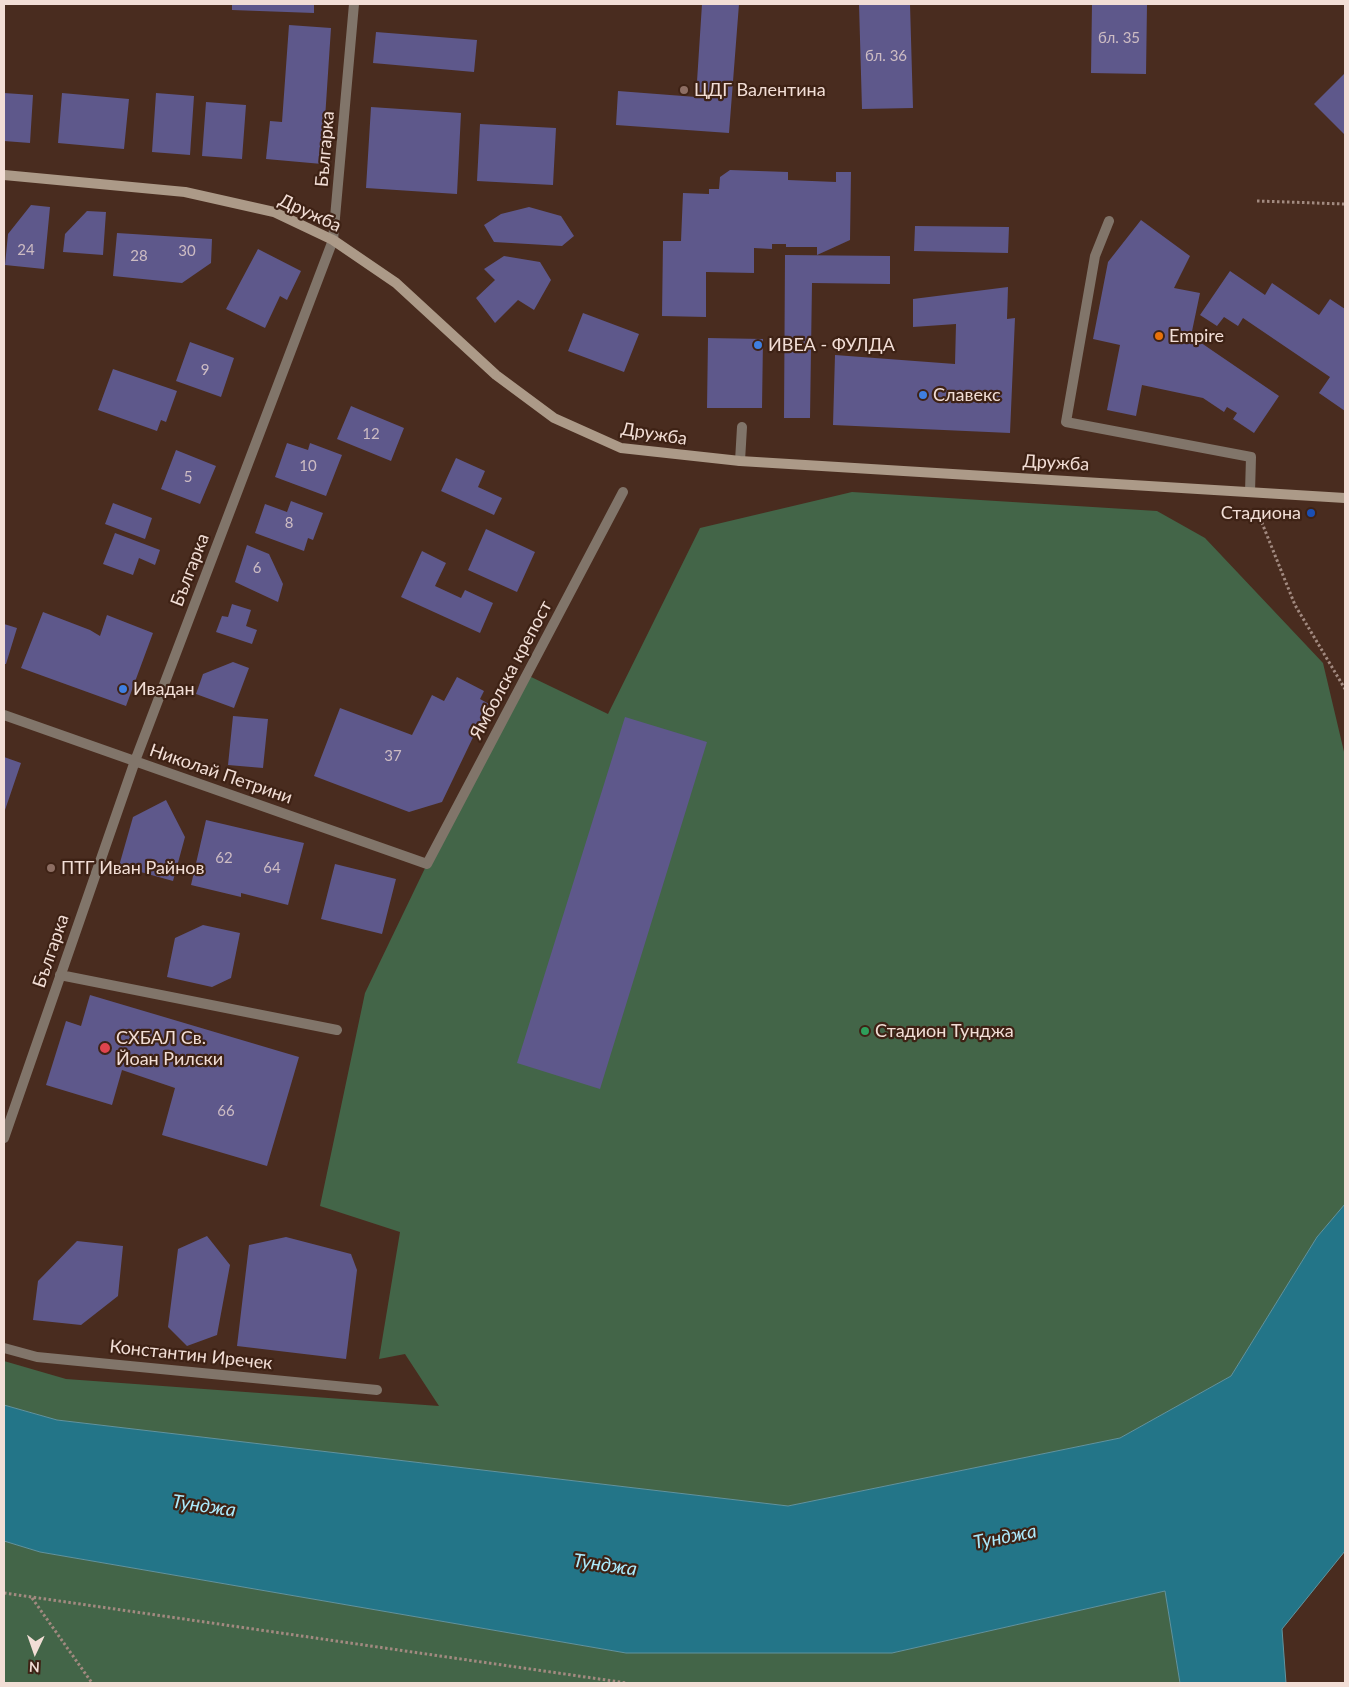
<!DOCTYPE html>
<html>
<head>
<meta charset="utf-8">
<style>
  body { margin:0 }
  #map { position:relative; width:1349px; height:1687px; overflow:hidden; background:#492c1f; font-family:Lato,sans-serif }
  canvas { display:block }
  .frame { position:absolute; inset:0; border:5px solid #f2ded6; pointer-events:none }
  .north { position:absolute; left:10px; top:1627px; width:50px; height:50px; -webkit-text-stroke:4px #3e2215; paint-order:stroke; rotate:183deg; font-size:14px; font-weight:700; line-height:20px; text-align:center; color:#f2ded6 }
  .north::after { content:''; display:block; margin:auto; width:18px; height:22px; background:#f2ded6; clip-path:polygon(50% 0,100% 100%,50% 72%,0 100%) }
</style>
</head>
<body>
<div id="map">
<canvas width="1349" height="1687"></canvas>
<div class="frame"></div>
<div class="north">N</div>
</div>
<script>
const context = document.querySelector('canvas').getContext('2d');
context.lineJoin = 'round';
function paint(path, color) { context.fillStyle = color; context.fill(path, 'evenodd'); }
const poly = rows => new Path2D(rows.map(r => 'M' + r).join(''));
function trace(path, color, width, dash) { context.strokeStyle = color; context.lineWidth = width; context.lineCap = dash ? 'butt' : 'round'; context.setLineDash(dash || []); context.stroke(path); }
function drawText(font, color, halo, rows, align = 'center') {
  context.font = font + ' Lato,sans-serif'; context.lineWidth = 4.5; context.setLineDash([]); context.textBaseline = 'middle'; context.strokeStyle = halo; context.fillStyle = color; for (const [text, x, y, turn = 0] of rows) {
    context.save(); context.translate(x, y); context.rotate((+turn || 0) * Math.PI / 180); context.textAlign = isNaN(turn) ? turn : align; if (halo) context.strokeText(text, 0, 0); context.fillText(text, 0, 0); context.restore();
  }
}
paint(poly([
  [852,492,1157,511,1205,538,1323,663,1345,756,1345,1204,1317,1237,1231,1376,1120,1438,788,1506,57,1420,4,1405,4,1361,66,1379,439,1406,405,1354,379,1359,400,1232,320,1206,365,993,427,864,527,675,608,714,700,528],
  [4,1541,40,1552,626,1653,892,1653,1165,1591,1180,1683,4,1683]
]), '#436548');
const water = poly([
  [1345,1204,1345,1551,1282,1629,1286,1683,1180,1683,1165,1591,892,1653,626,1653,40,1552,4,1541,4,1405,57,1420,788,1506,1120,1438,1231,1376,1317,1237,1345,1204]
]);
paint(water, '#237588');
trace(water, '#61949f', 1);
paint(poly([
  [232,4,314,4,314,13,232,10],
  [702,4,739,4,729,133,616,125,618,91,696,97],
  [859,4,910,4,913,108,862,109],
  [1092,4,1147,4,1146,74,1091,73],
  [289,25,331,28,322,164,266,159,270,121,282,122],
  [376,32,477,40,474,72,373,63],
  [1345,73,1345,135,1314,104],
  [4,93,33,95,30,143,4,141],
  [62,93,129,99,124,149,58,143],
  [156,93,194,96,190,155,152,152],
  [206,102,246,105,242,159,202,156],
  [371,107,461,113,457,194,366,188],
  [480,124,556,128,553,185,477,181],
  [730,170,788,172,788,180,836,182,836,172,851,172,850,240,817,255,817,247,786,247,786,244,772,244,772,249,754,248,754,273,706,272,706,317,662,316,663,241,681,241,683,193,709,194,709,189,719,189,720,177],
  [31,205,50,207,44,269,5,265,8,234],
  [529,207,561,216,574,236,562,246,494,242,484,225,501,214],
  [87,211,106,212,103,255,63,252,65,234],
  [1141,220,1190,256,1174,288,1200,293,1191,336,1279,396,1254,433,1233,419,1237,413,1227,407,1224,412,1203,398,1142,385,1136,416,1107,410,1120,345,1093,339,1108,262],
  [915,226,1009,227,1008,253,914,251],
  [117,233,212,239,211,263,182,283,113,276],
  [258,249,301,271,287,300,280,296,265,328,226,309],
  [785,255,890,256,890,284,812,283,810,418,784,418],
  [504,256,540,262,551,280,534,310,518,300,495,323,476,298,495,280,484,269],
  [1230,271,1265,295,1272,283,1319,315,1330,299,1345,309,1345,411,1319,393,1330,377,1243,318,1238,326,1224,317,1217,326,1200,315],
  [1008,287,1007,319,1015,318,1010,433,833,425,835,355,955,364,956,324,913,327,913,299],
  [583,313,639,334,624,372,568,351],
  [708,338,763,339,762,408,707,408],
  [190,342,234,358,221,397,176,381],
  [113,369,177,391,166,422,161,420,157,431,98,410],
  [351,406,404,428,391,461,337,439],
  [287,443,308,450,310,443,342,455,326,496,275,477],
  [176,450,216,466,200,504,161,489],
  [456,458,485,471,478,487,502,498,494,515,441,491],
  [291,501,323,513,313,540,308,538,304,551,255,533,265,504,287,512],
  [113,503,152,518,145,539,105,524],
  [486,529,535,552,517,592,468,570],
  [115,533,160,550,155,565,139,558,133,575,103,564],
  [247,545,269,554,283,584,278,602,235,582],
  [422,551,446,563,435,586,461,598,465,590,493,603,480,633,401,597],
  [232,604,251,610,246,626,257,630,252,644,216,632,222,616,228,617],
  [43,612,90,630,100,636,107,615,153,633,126,706,21,668],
  [4,624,17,628,6,664,4,664],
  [233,662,249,668,234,708,196,694,203,674],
  [457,677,484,691,480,699,489,704,442,802,409,812,314,776,340,708,412,735,432,695,444,701],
  [233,716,268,719,263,768,228,765],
  [625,717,707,742,600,1089,517,1063],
  [4,757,21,763,4,813],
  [166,800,185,837,173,881,119,866,133,817],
  [206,820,304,843,288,905,241,893,241,897,191,885],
  [335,864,396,879,382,934,321,919],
  [203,925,240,933,231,978,212,987,167,977,175,938],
  [90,995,299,1057,267,1166,162,1135,175,1088,122,1070,112,1105,46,1085,66,1021,81,1026],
  [207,1236,230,1265,217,1335,187,1346,168,1327,178,1249],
  [286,1237,351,1254,357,1270,346,1359,237,1346,249,1245],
  [77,1241,123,1246,118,1296,81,1325,33,1320,38,1281]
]), '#5e588b');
trace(poly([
  [1257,201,1345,204],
  [1258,513,1295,605,1345,689],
  [4,1593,627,1683],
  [32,1598,92,1683]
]), '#a28a80', 3, [2.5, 2.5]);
trace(poly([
  [1109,221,1095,256,1066,422,1251,457,1250,492],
  [740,461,742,427],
  [4,715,427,864,623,492],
  [60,975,337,1030],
  [4,1138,135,761,333,240,354,4],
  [4,1348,37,1357,377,1390]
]), '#81756a', 10);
trace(poly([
  [4,175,185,192,274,212,333,240,396,283,496,375,554,418,621,448,740,461,1345,498]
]), '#ac9a88', 10);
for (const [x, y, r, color] of [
  [684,90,5,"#8d6e63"],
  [1159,336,5,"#e8710a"],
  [758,345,5,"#3f7fe0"],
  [923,395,5,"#3f7fe0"],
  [1311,513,5,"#1a4fb4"],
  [123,689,5,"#3f7fe0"],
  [51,868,5,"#8d6e63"],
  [865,1031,5,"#2e9e5b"],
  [105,1048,6,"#e0444e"]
]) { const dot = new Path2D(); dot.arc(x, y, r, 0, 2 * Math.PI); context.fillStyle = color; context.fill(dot); trace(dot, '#3e2215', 2); }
drawText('15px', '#cdbcc3', null, [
  ["бл. 35",1119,38],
  ["бл. 36",886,56],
  ["24",26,250],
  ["30",187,251],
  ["28",139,256],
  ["9",205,370],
  ["12",371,434],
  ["10",308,466],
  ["5",188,477],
  ["8",289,523],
  ["6",257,568],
  ["37",393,756],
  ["62",224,858],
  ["64",272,868],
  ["66",226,1111]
]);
drawText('18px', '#f2ded6', '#3e2215', [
  ["ЦДГ Валентина",694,90],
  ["Empire",1169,336],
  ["ИВЕА - ФУЛДА",768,345],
  ["Славекс",933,395],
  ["Стадиона",1301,513,"right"],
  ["Ивадан",133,689],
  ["ПТГ Иван Райнов",61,868],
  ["Стадион Тунджа",875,1031],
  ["СХБАЛ Св.",116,1038],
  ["Йоан Рилски",116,1059]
], 'left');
drawText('18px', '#f2ded6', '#3e2215', [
  ["Българка",325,149,-85],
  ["Дружба",310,213,25],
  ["Дружба",654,434,9],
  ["Дружба",1056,463,3],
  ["Българка",190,570,-69],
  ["Ямболска крепост",511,670,-62],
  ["Николай Петрини",221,774,19],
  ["Българка",51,951,-71],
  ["Константин Иречек",191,1355,6]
]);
drawText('italic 19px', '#aceafc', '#3e2215', [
  ["Тунджа",204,1506,8],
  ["Тунджа",1005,1537,-11],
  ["Тунджа",605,1565,8]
]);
</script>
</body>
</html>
